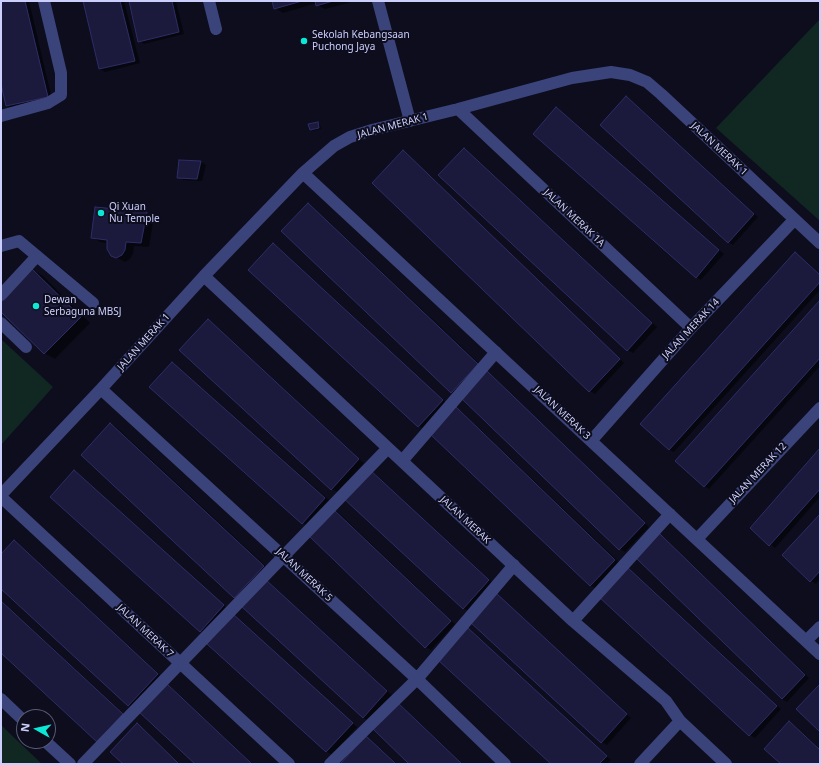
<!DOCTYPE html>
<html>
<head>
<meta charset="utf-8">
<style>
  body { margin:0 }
  #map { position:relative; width:821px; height:765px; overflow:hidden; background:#0d0d1d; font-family:"Noto Sans",sans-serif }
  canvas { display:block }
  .frame { position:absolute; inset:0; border:2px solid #cccffc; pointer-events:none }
  .north { position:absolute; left:16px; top:709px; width:40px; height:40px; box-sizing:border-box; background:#0d0d1d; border:1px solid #595b76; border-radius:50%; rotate:278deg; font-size:11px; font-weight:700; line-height:16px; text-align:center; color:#cccffc }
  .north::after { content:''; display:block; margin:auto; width:14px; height:18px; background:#0ce8d6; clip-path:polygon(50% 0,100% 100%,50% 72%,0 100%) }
</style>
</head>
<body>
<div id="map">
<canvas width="821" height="765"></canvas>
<div class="frame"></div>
<div class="north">N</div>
</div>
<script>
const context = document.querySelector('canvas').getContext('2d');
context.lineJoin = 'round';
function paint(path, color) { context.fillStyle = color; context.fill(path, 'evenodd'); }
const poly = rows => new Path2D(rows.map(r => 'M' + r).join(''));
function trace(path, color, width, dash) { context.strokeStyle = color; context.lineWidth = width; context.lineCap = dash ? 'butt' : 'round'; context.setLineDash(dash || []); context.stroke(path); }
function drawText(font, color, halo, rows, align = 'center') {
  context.font = font + ' "Noto Sans",sans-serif'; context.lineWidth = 4; context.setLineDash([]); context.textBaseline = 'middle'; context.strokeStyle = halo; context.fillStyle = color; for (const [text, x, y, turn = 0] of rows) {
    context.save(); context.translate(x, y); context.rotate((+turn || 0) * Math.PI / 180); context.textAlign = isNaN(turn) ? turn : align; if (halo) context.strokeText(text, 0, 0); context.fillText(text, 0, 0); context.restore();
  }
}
paint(poly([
  [820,19,820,221,716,128],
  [1,339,53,387,1,445],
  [1,725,42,764,1,764]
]), '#102722');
paint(poly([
  [1,1,29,1,52,99,12,109,7,106,1,79],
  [84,1,124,1,140,63,105,72,100,69],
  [130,1,176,1,184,34,144,44,139,41],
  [273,1,348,1,349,3,325,9,317,5,317,3,283,13,275,8],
  [626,97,631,100,758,217,733,245,728,242],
  [556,108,561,111,724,254,701,280,696,277],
  [318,123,320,125,321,129,313,131,311,129],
  [464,149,469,152,657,327,633,353,628,350,440,175],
  [408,155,624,363,595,394,590,391],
  [201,162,206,165,202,181,183,180,178,177],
  [308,204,313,207,483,367,457,395,452,392],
  [146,213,154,217,149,247,134,246,133,254,130,259,125,262,112,255,108,243,100,242,92,237],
  [273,244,278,247,447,403,424,429,419,426],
  [795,253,800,256,820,274,820,290,674,452,669,450],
  [33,270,43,276,90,323,55,359,44,353,1,310,1,302],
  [820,301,820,366,709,489,704,486],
  [208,320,213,323,364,463,337,492,332,489,181,350],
  [172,363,177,366,330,501,308,526,303,523,150,387],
  [487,372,492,375,649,527,625,552,620,549,463,398],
  [456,408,461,411,620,563,596,588,591,586,432,434],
  [111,424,116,427,269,569,240,601,235,598,82,455],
  [820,450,820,497,775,548,751,528],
  [369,470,374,473,493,583,468,611,463,608],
  [74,471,79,474,228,609,206,634,201,631,51,497],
  [333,509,338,512,455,624,431,650,426,647],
  [820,515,820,579,816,584,811,581],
  [659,534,664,537,809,678,787,702,782,699,637,558],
  [14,541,19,544,162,677,133,708,128,705,1,587,1,556],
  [627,568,632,571,781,709,755,738,750,735],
  [265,580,270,583,392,695,368,720,363,718],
  [496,595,501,598,631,718,607,745,602,742],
  [1,601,3,602,127,717,1,652],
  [233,616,238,618,357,727,332,755,327,752,208,644],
  [468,629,473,632,611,760,607,764,553,764],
  [166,684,171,687,253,764,196,764],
  [396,702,401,705,463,764,411,764],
  [789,723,794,725,820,749,820,764,783,764],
  [137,725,142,728,180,764,124,764],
  [366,737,371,740,397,764,342,764]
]), '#0007');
const building = poly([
  [1,1,25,1,48,97,6,106,1,84,1,1],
  [83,1,120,1,135,61,99,69,83,1],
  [129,1,172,1,179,32,138,42,129,1],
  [272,1,302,1,274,9,272,1],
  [315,1,333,1,316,6,315,1],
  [626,96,754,214,728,243,600,125,626,96],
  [556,107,719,250,696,278,533,134,556,107],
  [318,122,319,128,310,130,308,124,318,122],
  [464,148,652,323,627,351,438,175,464,148],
  [403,150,620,359,589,392,372,183,403,150],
  [179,160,201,161,197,179,177,178,179,160],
  [308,203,478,364,451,393,281,231,308,203],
  [95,207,147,212,141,243,126,242,125,250,122,255,116,258,111,256,107,249,107,240,91,238,95,207],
  [273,243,443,400,418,427,248,270,273,243],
  [795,252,820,275,820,282,669,450,640,424,795,252],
  [32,269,81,317,44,354,1,312,1,301,32,269],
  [820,300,820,358,704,487,675,461,820,300],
  [208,319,359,459,331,490,179,350,208,319],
  [172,362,325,498,302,524,149,387,172,362],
  [487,371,645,523,619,550,461,398,487,371],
  [456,407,615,560,590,586,430,434,456,407],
  [110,423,264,566,234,598,81,455,110,423],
  [820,448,820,489,769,546,750,528,820,448],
  [369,469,489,580,463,609,342,497,369,469],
  [74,470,224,605,200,632,50,497,74,470],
  [332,508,451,621,425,648,307,534,332,508],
  [820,514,820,571,810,582,782,555,820,514],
  [659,533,805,675,782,699,636,558,659,533],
  [14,540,158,674,128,706,1,589,1,554,14,540],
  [627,567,777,706,749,736,599,597,627,567],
  [265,579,387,691,363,718,241,606,265,579],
  [496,593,627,714,601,743,470,622,496,593],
  [1,601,123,714,97,742,1,653,1,601],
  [233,614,353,723,326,752,207,644,233,614],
  [468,628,607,756,599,764,551,764,438,660,468,628],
  [166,683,252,764,195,764,139,712,166,683],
  [820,684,820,732,796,709,820,684],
  [396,701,462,764,409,764,371,727,396,701],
  [789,721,820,750,820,764,781,764,764,749,789,721],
  [137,723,179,764,123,764,110,752,137,723],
  [366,736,396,764,340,764,366,736]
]);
paint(building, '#1b1a3d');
trace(building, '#2e2d68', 1);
trace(poly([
  [209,1,216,29],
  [378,1,410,121],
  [458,109,691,328],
  [1,116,48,103,61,95,61,73,44,1],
  [303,173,820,654],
  [1,246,19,241,93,303],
  [204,276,573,621,666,701,680,721,726,764],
  [1,295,37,256],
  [1,323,26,347],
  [101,389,417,679,505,764],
  [591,441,691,328,794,220],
  [402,461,496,352],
  [1,495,101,389,204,276,303,173,334,146,350,137,372,130,458,109,572,78,611,72,630,75,647,82,661,94,820,243],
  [1,497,289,764],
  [697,539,820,408],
  [573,621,670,514],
  [806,641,820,627],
  [1,699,24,721],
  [45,741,70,764],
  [83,764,388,448],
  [330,764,417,679,514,565],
  [640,764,680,721]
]), '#3a437a', 12);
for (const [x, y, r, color] of [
  [304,41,4,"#0ce8d6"],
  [101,213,4,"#0ce8d6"],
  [36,306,4,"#0ce8d6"]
]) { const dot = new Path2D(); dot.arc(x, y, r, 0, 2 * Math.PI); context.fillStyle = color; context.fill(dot); trace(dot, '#0d0d1d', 1.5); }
drawText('10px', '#cccffc', '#0d0d1d', [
  ["Sekolah Kebangsaan",312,35],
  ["Puchong Jaya",312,47],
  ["Qi Xuan",109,207],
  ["Nu Temple",109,219],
  ["Dewan",44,300],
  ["Serbaguna MBSJ",44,312]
], 'left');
drawText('10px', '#cccffc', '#0d0d1d', [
  ["JALAN MERAK 1",393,126,-15],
  ["JALAN MERAK 1",719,149,43],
  ["JALAN MERAK 1A",574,218,43],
  ["JALAN MERAK 14",691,329,-47],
  ["JALAN MERAK 1",144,342,-48],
  ["JALAN MERAK 3",562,413,43],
  ["JALAN MERAK 12",758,473,-47],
  ["JALAN MERAK",465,520,43],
  ["JALAN MERAK 5",304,575,43],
  ["JALAN MERAK 7",145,631,43]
]);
</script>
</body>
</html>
